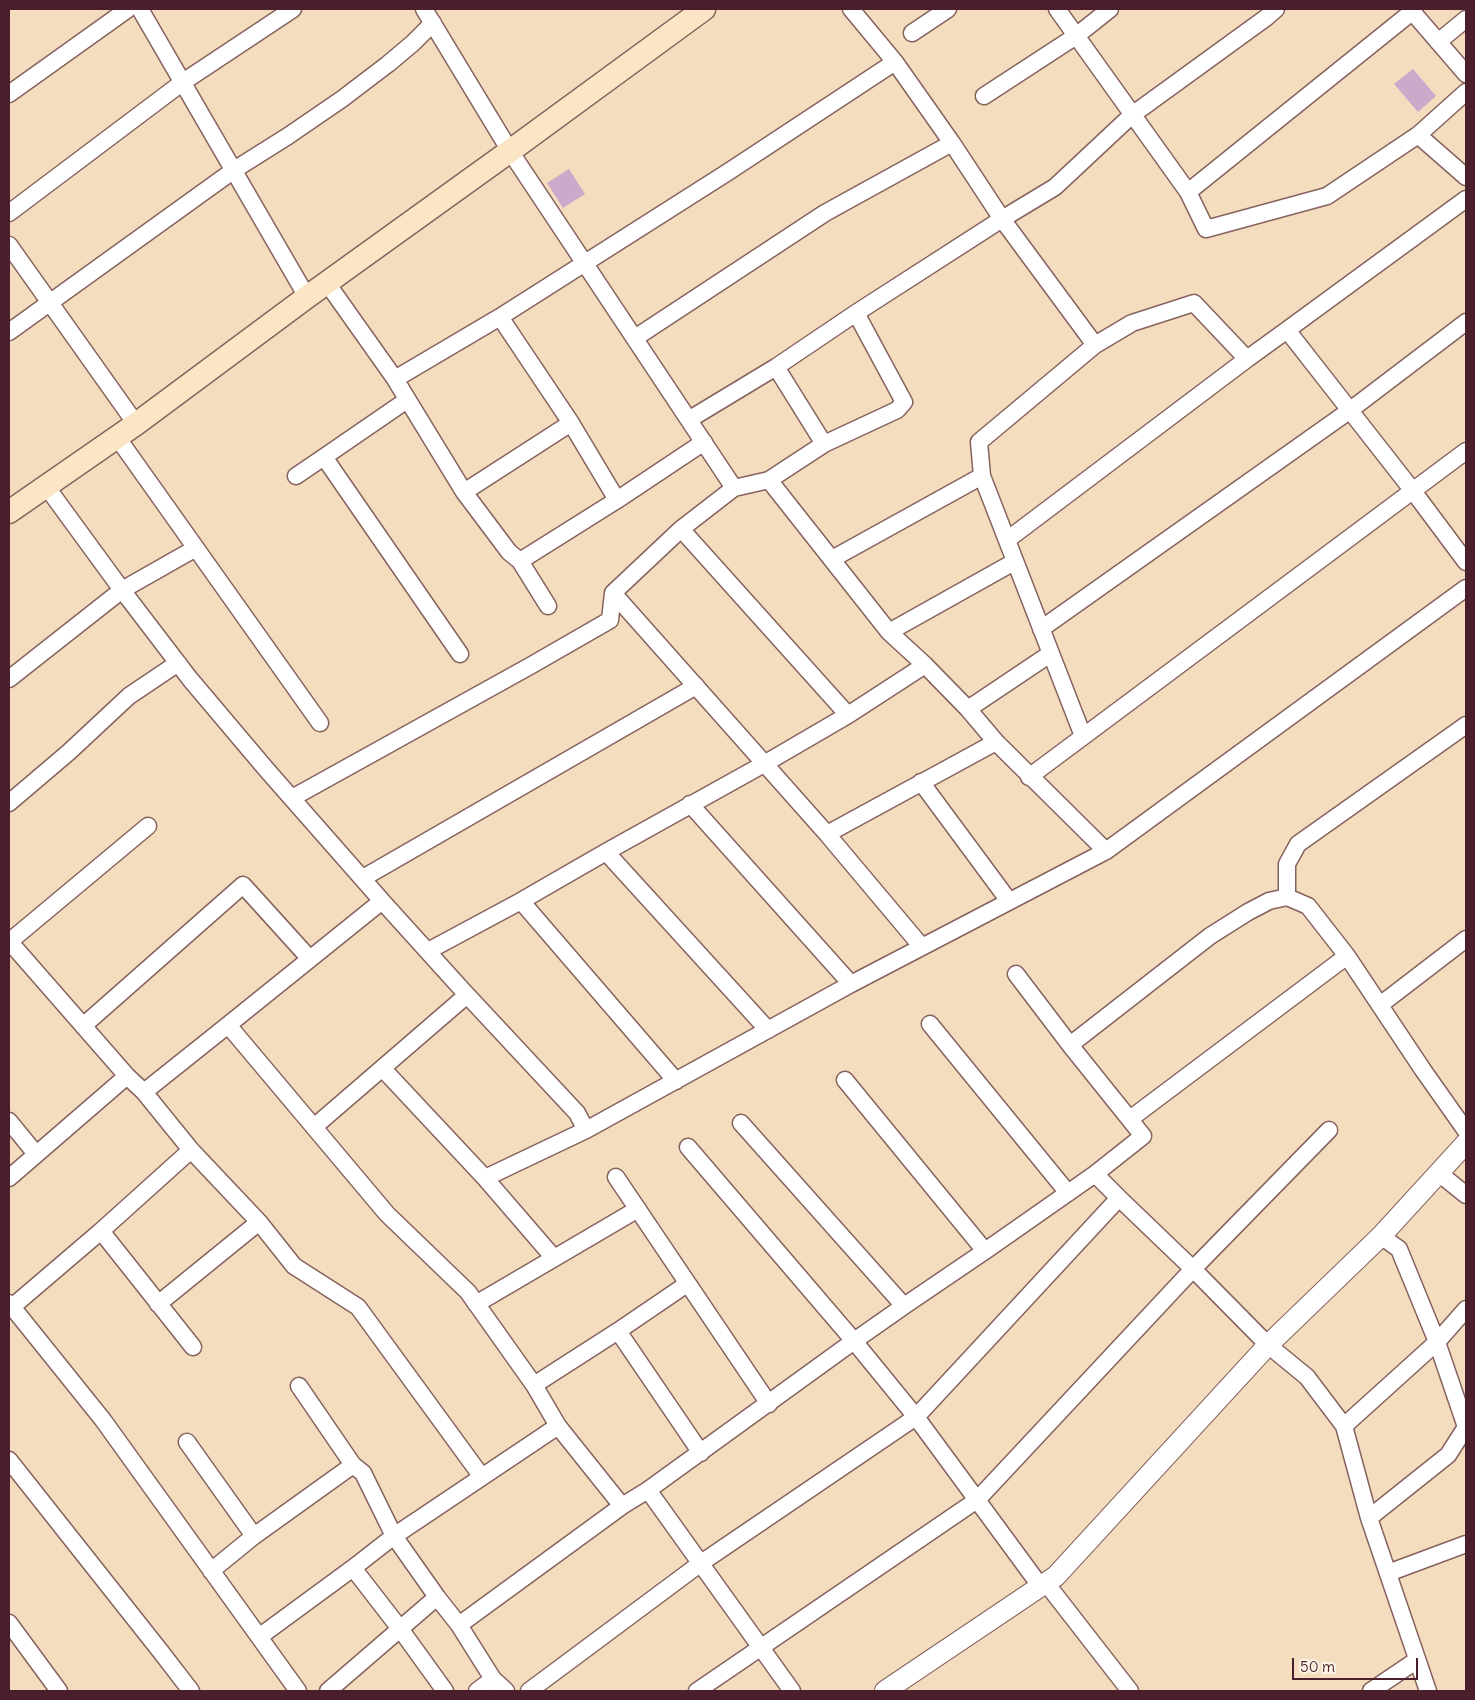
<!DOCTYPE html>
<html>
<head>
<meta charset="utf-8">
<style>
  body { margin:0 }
  #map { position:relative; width:1475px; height:1700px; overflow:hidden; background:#f4ddbe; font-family:Delius,sans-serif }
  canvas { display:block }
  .frame { position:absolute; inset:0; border:10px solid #4a1f2b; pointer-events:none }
  .scale { position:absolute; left:1292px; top:1658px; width:126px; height:22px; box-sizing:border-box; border:2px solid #4a1f2b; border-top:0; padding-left:6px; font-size:15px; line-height:18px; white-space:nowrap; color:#4a1f2b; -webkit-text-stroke:4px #fcf5e5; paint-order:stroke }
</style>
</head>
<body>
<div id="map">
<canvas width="1475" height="1700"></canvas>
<div class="frame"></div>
<div class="scale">50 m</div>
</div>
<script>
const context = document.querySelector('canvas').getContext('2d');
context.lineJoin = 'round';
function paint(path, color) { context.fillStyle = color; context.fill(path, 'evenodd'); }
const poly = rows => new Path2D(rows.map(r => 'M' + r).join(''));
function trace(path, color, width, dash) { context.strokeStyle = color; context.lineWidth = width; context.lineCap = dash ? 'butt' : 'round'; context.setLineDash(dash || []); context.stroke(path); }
paint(poly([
  [1413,69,1436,96,1418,112,1394,84],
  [569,169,585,194,563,208,547,183]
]), '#cca8ca');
const minor = poly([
  [140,9,307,297],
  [424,9,510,151,734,488],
  [851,9,895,62,952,143,1002,219,1095,345,1132,323,1194,303,1247,359,1287,330,1413,491,1466,562],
  [1057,9,1188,192,1206,229,1327,196,1418,135,1466,177],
  [1410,9,1466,74],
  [912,33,948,9],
  [1438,42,1466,19],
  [9,94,128,9],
  [984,96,1076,36,1110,9],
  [1418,135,1466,92],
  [1188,192,1413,11],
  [9,213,183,82,293,9],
  [9,245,136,424],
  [327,283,395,379,500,317,728,172,895,62],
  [500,317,571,423],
  [1287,330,1466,199],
  [9,332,234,170,288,136,342,99,388,64,413,43,433,23],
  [635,338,825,213,952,143],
  [776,367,824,444],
  [395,379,464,492,571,423,617,500,704,442],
  [407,400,324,457,460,654],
  [690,419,776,367,856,313,1002,219,1055,187,1132,115,1267,17,1276,9],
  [117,437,320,723],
  [296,476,324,457],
  [769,480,824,444,897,410,904,402,856,313],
  [464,492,509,552,520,561,617,500],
  [681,529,848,715],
  [1007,540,1247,359],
  [196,548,122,590,190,679,266,769,382,901,228,1025],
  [832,559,982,476],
  [520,561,548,606],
  [613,593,827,834,922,947],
  [1041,629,1349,411,1466,322],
  [889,632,1014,562],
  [9,679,122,590,46,486],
  [968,709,1050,654],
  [1083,736,982,476,979,442,1095,345],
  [1029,777,1466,451],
  [921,782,1009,901],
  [292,798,530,666,610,620,613,593,681,529,734,488,769,480,889,632,925,665,968,709,996,742,1106,851],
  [9,803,69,752,129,696,178,663],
  [690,804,851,984],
  [827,834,996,742],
  [606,852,768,1030],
  [363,878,696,686],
  [1287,897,1287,864,1298,844,1466,725],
  [521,901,676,1081],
  [9,941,127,1076,9,1178],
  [9,942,148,826],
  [428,951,521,901,606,852,764,764,848,715,925,665],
  [1016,974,1070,1045],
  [467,995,577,1113,586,1130],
  [1380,1005,1466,939],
  [930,1024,1068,1193],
  [83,1026,243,885,310,959],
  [383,1069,485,1178],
  [127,1076,144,1092,191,1150,259,1222,294,1266,358,1307,482,1477],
  [845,1080,985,1251,904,1306],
  [144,1092,228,1025,387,1214,468,1292,534,1385,558,1426],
  [1130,1119,1347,956],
  [9,1121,36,1154],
  [741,1123,904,1306,854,1341,916,1417,1041,1587],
  [314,1127,467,995,382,901],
  [1095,1174,1143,1136,1070,1045,1210,936,1248,912,1269,901,1287,897,1308,906,1347,956,1423,1070,1466,1131],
  [1440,1174,1466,1195],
  [616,1177,769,1404],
  [101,1231,191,1150],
  [985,1251,1095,1174,1119,1198],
  [554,1258,485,1178,586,1130,851,984,1106,851,1466,588],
  [9,1303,103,1420,298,1691],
  [158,1304,259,1222],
  [476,1304,638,1209],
  [12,1307,101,1231,193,1347],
  [618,1331,687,1284],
  [534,1385,618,1331,701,1453],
  [299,1386,353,1465,363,1473,394,1536,353,1568],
  [1344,1426,1437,1342,1466,1309],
  [187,1442,254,1536,211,1571],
  [9,1460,161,1652,191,1691],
  [648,1490,854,1341,688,1147],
  [1369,1518,1448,1455,1466,1427,1437,1342,1399,1249,1381,1236],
  [254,1536,353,1465],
  [1388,1573,1466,1544],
  [1046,1583,1130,1691],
  [9,1623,59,1691],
  [459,1625,622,1506],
  [259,1637,353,1568,401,1630,445,1691],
  [493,1679,459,1625,437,1597,394,1536,558,1426,622,1506,648,1490,792,1691],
  [328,1691,437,1597],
  [477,1691,493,1679,506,1691],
  [529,1691,701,1563,916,1417,1119,1198,1193,1269,1329,1130],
  [697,1691,977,1500,1193,1269,1268,1345,1307,1377,1344,1426,1369,1518,1428,1691],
  [1371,1691,1417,1660]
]);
const tertiary = poly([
  [885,1691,1056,1576,1268,1345,1381,1236,1466,1143]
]);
const secondary = poly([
  [9,512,136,424,307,297,510,151,704,9]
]);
trace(minor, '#86625e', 19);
trace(tertiary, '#86625e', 22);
trace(secondary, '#86625e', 25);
trace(minor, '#fff', 16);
trace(tertiary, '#fff', 20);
trace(secondary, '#fce5c4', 22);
</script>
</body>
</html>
